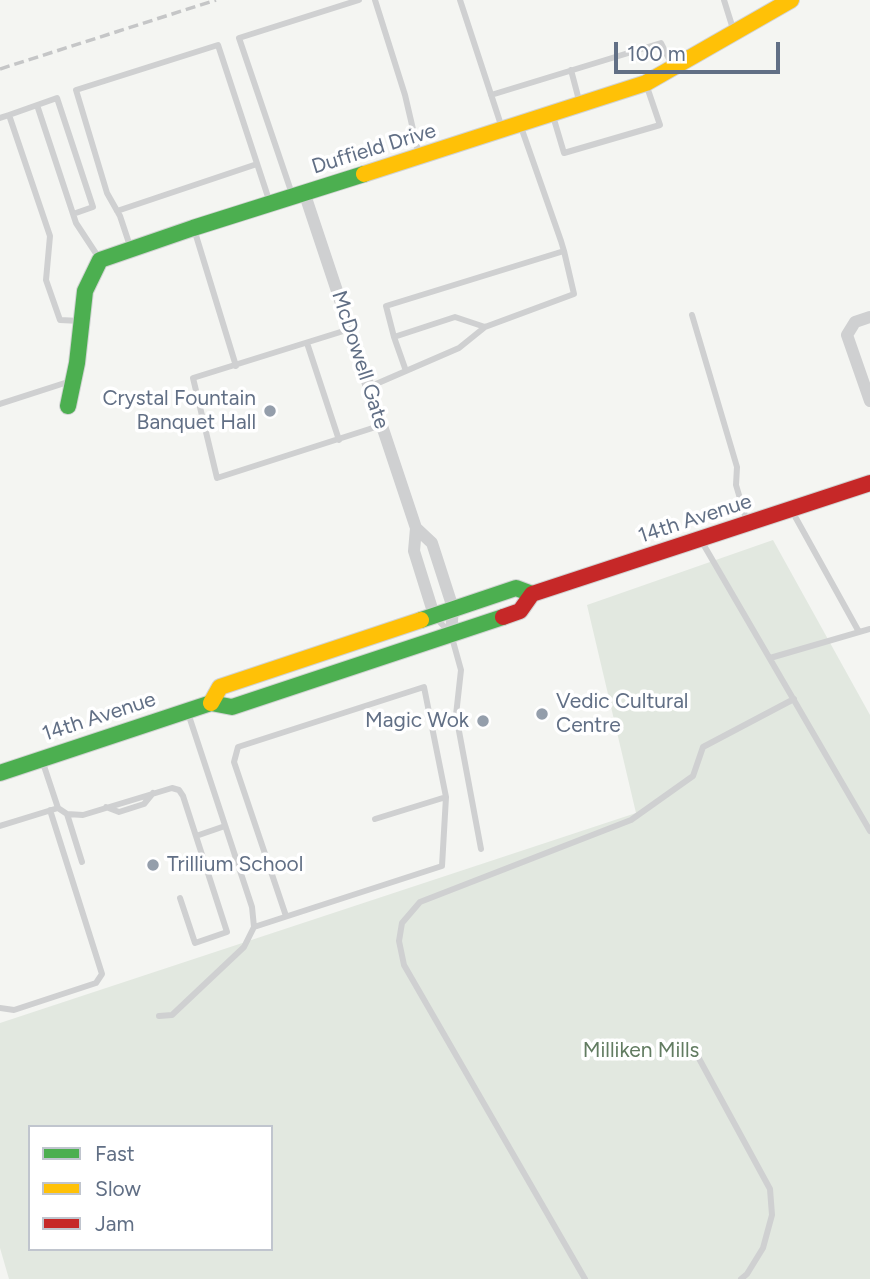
<!DOCTYPE html>
<html>
<head>
<meta charset="utf-8">
<style>
  body { margin:0 }
  #map { position:relative; width:870px; height:1279px; overflow:hidden; background:#f4f5f2; font-family:Figtree,sans-serif }
  canvas { display:block }
  .legend { position:absolute; left:28px; top:1125px; width:245px; height:126px; box-sizing:border-box; background:#fff; border:2px solid #c0c5ce; margin:0; padding:9px 12px; list-style:none; font-size:21px; color:#616f85 }
  .legend li { display:flex; align-items:center; gap:14px; height:35px }
  .legend b { width:35px; border:2px solid #c0c5ce }
  .scale { position:absolute; left:614px; top:42px; width:166px; height:32px; box-sizing:border-box; border:4px solid #616f85; border-top:0; padding-left:9px; font-size:21px; line-height:24px; white-space:nowrap; color:#616f85; -webkit-text-stroke:5px #fff; paint-order:stroke }
</style>
</head>
<body>
<div id="map">
<canvas width="870" height="1279"></canvas>
<ul class="legend">
<li><b style="height:9px;background:#4caf50"></b>Fast</li>
<li><b style="height:9px;background:#ffc107"></b>Slow</li>
<li><b style="height:9px;background:#c62828"></b>Jam</li>
</ul>
<div class="scale">100 m</div>
</div>
<script>
const context = document.querySelector('canvas').getContext('2d');
context.lineJoin = 'round';
function paint(path, color) { context.fillStyle = color; context.fill(path, 'evenodd'); }
const poly = rows => new Path2D(rows.map(r => 'M' + r).join(''));
function trace(path, color, width, dash) { context.strokeStyle = color; context.lineWidth = width; context.lineCap = dash ? 'butt' : 'round'; context.setLineDash(dash || []); context.stroke(path); }
function drawText(font, color, halo, rows, align = 'center') {
  context.font = font + ' Figtree,sans-serif'; context.lineWidth = 7; context.setLineDash([]); context.textBaseline = 'middle'; context.strokeStyle = halo; context.fillStyle = color; for (const [text, x, y, turn = 0] of rows) {
    context.save(); context.translate(x, y); context.rotate((+turn || 0) * Math.PI / 180); context.textAlign = isNaN(turn) ? turn : align; if (halo) context.strokeText(text, 0, 0); context.fillText(text, 0, 0); context.restore();
  }
}
paint(poly([
  [773,540,870,715,870,1279,9,1279,0,1248,0,1023,636,813,587,605],
  [30,1127,271,1127,271,1249,30,1249]
]), '#e2e8e0');
const fast = poly([
  [68,406,77,363,85,291,100,260,193,228,364,174],
  [421,620,516,588,532,594],
  [0,773,211,703,232,707,503,617]
]);
const slow = poly([
  [364,174,646,83,791,0],
  [211,703,220,687,421,620]
]);
const jam = poly([
  [503,617,520,611,532,594,870,483]
]);
trace(fast, '#d1d3d3', 18);
trace(slow, '#d1d3d3', 18);
trace(jam, '#d1d3d3', 18);
trace(poly([
  [375,0,405,95,419,155],
  [460,0,502,128],
  [724,0,734,32],
  [571,70,580,104],
  [491,95,661,43,672,65],
  [37,105,76,223,99,258],
  [9,115,57,98,93,207,73,214],
  [553,116,564,153,660,125,646,84],
  [0,118,9,115,50,236,46,280,60,320,80,321],
  [521,127,561,241,564,251,574,294,485,327,455,317,394,337,386,306,564,251],
  [292,194,239,38,359,0],
  [117,211,257,164],
  [194,229,236,366],
  [130,246,120,216,107,193,76,90,218,45,270,203],
  [692,315,737,467,736,485,747,522],
  [350,329,193,378,217,478,382,425],
  [394,337,406,371],
  [307,343,339,440],
  [369,387,459,348,485,327],
  [0,404,71,381],
  [792,511,859,632],
  [702,542,870,831],
  [437,619,451,634,461,670,456,715,481,849],
  [770,658,870,629],
  [106,807,119,812,144,804,153,793],
  [58,808,67,814,83,815,172,788,179,790,183,796,227,932,195,943,180,898],
  [67,814,82,862],
  [0,826,58,808,42,760],
  [196,836,225,826],
  [286,916,234,762,238,747,424,687,446,797,375,819],
  [254,927,442,866,446,797],
  [0,1008,14,1010,96,983,102,974,50,810],
  [159,1016,172,1015,244,947,254,927,252,907,188,713],
  [696,1053,770,1189,772,1215,763,1248,747,1274,741,1279],
  [585,1279,404,965,399,941,402,923,420,902,631,820,693,776,703,747,794,699]
]), '#cfd0d1', 6);
trace(poly([
  [304,192,416,528,414,551,434,615],
  [870,317,855,322,847,335,870,401],
  [416,528,432,543,453,608,451,634]
]), '#cfd0d1', 12);
trace(fast, '#4caf50', 16);
trace(slow, '#ffc107', 16);
trace(jam, '#c62828', 16);
trace(poly([
  [0,69,216,0]
]), '#c5c6c7', 3.5, [10, 5]);
for (const [x, y, r, color] of [
  [270,411,7,"#949eab"],
  [542,714,7,"#949eab"],
  [483,721,7,"#949eab"],
  [153,865,7,"#949eab"]
]) { const dot = new Path2D(); dot.arc(x, y, r, 0, 2 * Math.PI); context.fillStyle = color; context.fill(dot); trace(dot, '#fff', 2.5); }
drawText('21px', '#616f85', '#fff', [
  ["Duffield Drive",374,149,-17],
  ["McDowell Gate",360,360,72],
  ["14th Avenue",695,519,-18],
  ["14th Avenue",99,717,-18]
]);
drawText('21px', '#616f85', '#fff', [
  ["Crystal Fountain",256,399],
  ["Banquet Hall",256,423],
  ["Vedic Cultural",556,702,"left"],
  ["Centre",556,726,"left"],
  ["Magic Wok",469,721],
  ["Trillium School",167,865,"left"]
], 'right');
drawText('21px', '#627c61', '#fff', [
  ["Milliken Mills",641,1051]
]);
</script>
</body>
</html>
